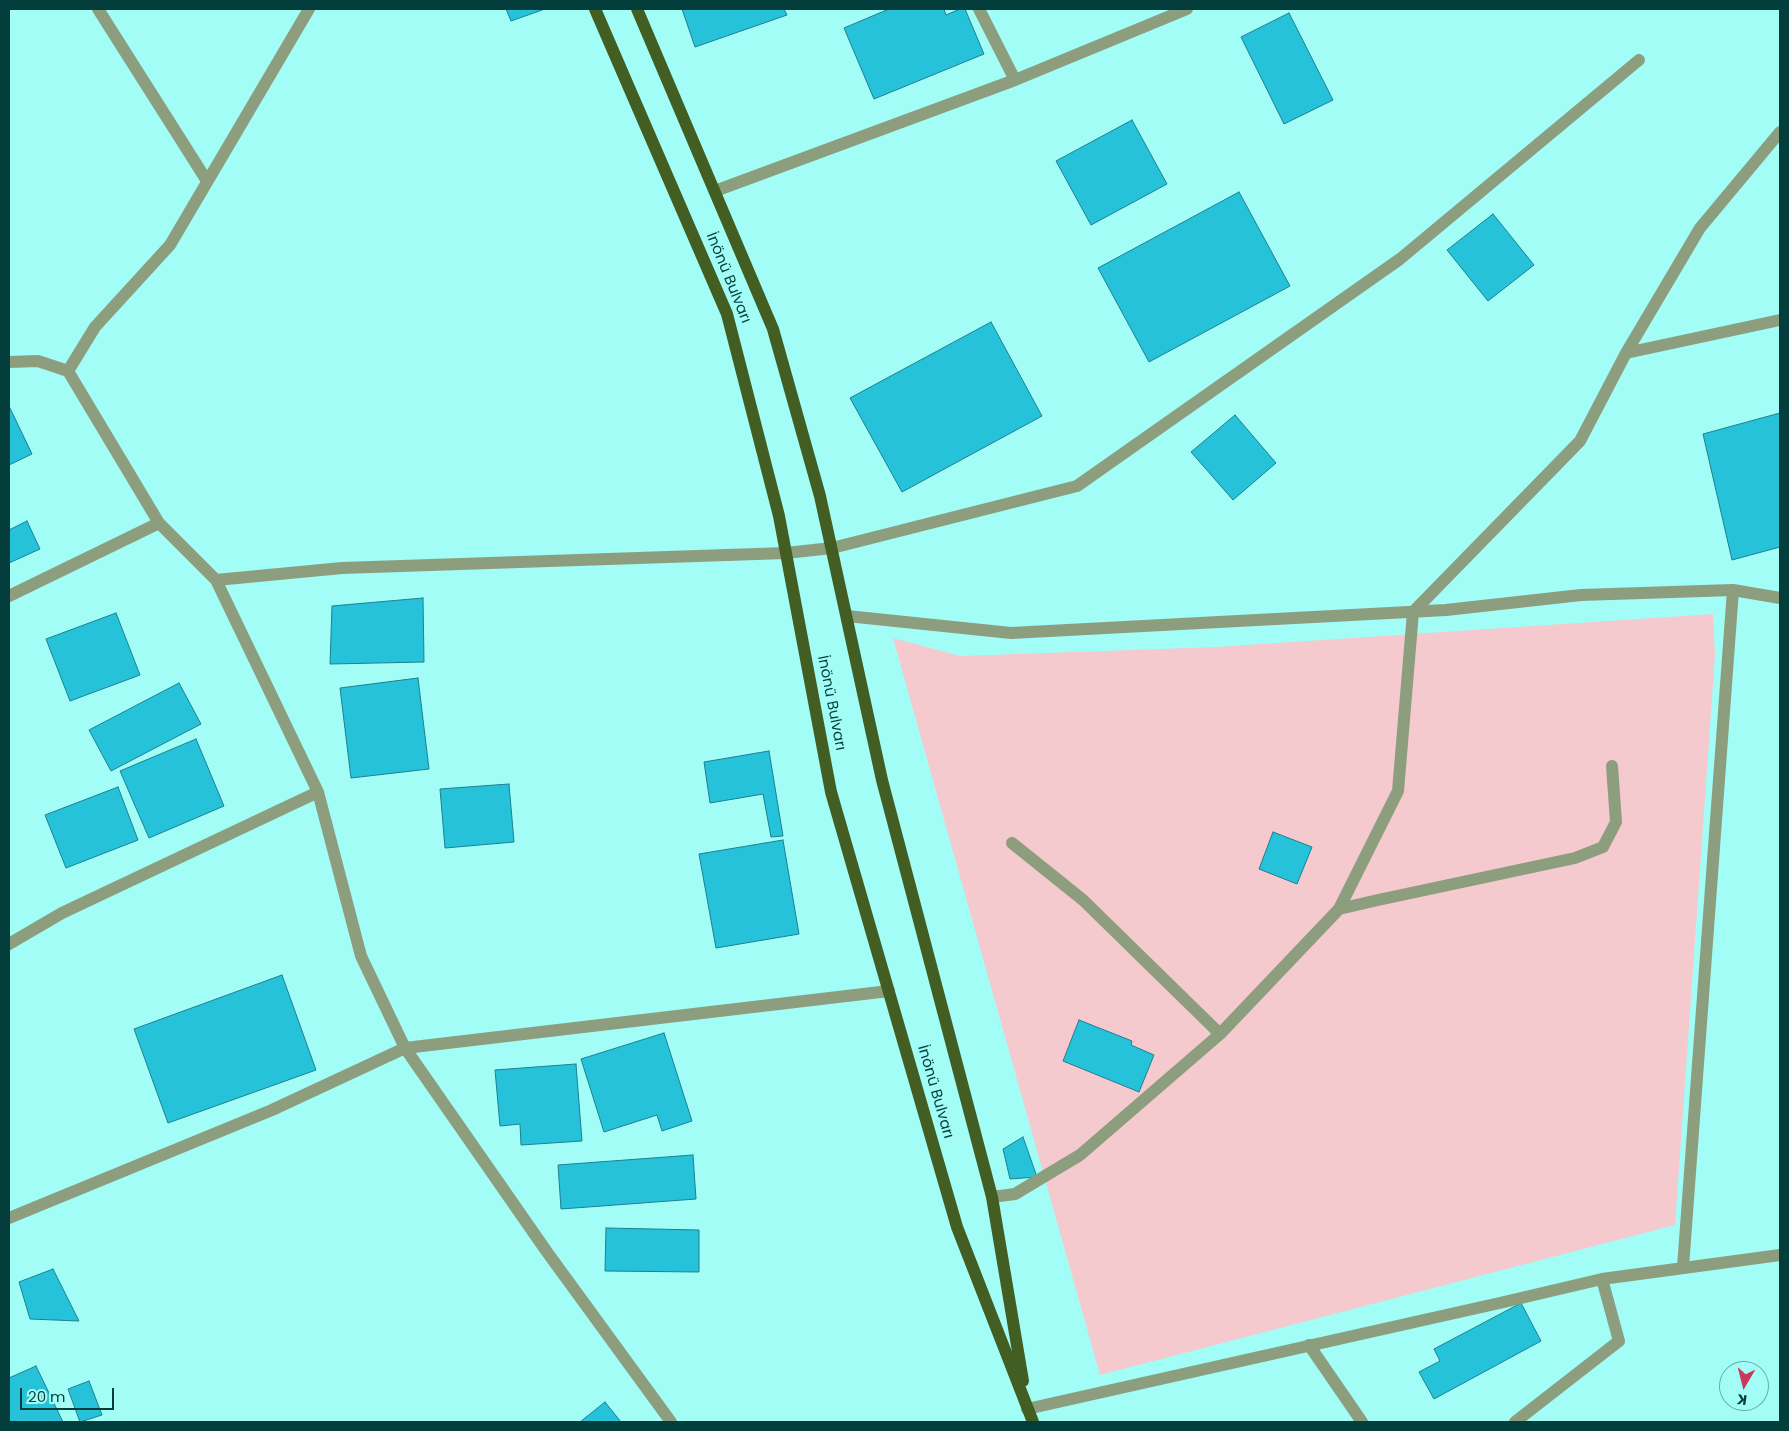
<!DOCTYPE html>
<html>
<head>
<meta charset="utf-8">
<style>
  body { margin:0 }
  #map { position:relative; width:1789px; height:1431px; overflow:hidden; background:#a2fdf7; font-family:Poppins,sans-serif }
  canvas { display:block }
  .frame { position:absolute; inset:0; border:10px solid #043e3c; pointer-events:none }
  .north { position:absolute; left:1719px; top:1361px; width:50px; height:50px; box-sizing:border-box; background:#a2fdf7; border:1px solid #63b1ac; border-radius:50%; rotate:188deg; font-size:14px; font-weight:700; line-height:20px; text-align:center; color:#043e3c }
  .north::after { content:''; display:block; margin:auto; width:18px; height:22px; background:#c9395d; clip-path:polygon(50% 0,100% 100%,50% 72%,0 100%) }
  .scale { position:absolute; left:20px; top:1388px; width:94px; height:22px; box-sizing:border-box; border:2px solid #043e3c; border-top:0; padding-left:6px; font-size:15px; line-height:18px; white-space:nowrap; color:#043e3c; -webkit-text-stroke:4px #a2fdf7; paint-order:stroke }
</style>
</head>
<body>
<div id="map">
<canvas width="1789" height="1431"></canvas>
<div class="frame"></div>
<div class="north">K</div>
<div class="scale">20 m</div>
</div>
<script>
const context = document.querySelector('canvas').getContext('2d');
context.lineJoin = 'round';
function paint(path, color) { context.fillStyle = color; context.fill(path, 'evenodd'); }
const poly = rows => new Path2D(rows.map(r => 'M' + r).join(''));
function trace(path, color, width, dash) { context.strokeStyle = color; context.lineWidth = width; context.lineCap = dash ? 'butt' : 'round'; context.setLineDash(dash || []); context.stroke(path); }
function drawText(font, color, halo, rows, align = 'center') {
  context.font = font + ' Poppins,sans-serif'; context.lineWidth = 5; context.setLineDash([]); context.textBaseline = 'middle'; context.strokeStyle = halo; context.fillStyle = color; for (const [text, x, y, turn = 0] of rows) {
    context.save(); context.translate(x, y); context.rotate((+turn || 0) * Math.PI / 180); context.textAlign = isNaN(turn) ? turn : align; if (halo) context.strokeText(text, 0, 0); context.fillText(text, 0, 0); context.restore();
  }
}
paint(poly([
  [1713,614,1715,655,1675,1225,1100,1375,893,638,960,656,1217,647]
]), '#f4cacf');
const building = poly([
  [506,9,545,9,511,21,506,9],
  [682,9,784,9,787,15,695,47,682,9],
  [889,9,944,9,946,15,960,9,965,9,984,54,874,99,844,28,889,9],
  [1289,13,1333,100,1284,124,1241,37,1289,13],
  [1132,120,1167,184,1091,225,1056,161,1132,120],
  [1239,192,1290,286,1149,362,1098,268,1239,192],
  [1493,214,1534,265,1488,301,1447,250,1493,214],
  [991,322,1042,416,902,492,850,398,991,322],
  [9,406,32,454,9,465,9,406],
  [1780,413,1780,547,1732,560,1703,434,1780,413],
  [1235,415,1276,463,1233,500,1191,452,1235,415],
  [27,521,40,549,9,563,9,530,27,521],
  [423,598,424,662,330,664,332,606,423,598],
  [116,613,140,675,70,701,46,639,116,613],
  [418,678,429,769,351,778,340,688,418,678],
  [179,683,201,724,111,771,89,730,179,683],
  [196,739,224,806,149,838,120,771,196,739],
  [769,751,783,836,771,837,763,794,710,803,704,762,769,751],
  [509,784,514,842,445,848,440,789,509,784],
  [118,787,138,840,66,868,45,815,118,787],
  [1273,832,1312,847,1297,884,1259,869,1273,832],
  [783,840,799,934,716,948,699,854,783,840],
  [282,975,316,1070,168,1123,134,1029,282,975],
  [1079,1020,1132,1041,1131,1045,1154,1055,1139,1092,1063,1061,1079,1020],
  [664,1033,692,1121,662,1131,657,1115,604,1132,581,1059,664,1033],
  [576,1064,582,1141,521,1145,520,1124,500,1126,495,1070,576,1064],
  [1023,1137,1037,1177,1010,1179,1003,1149,1023,1137],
  [693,1155,696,1199,561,1209,558,1165,693,1155],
  [606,1228,699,1230,699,1272,605,1271,606,1228],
  [53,1269,79,1321,30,1319,19,1282,53,1269],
  [1521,1303,1541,1341,1434,1399,1419,1372,1440,1361,1434,1349,1521,1303],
  [36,1366,63,1422,9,1422,9,1378,36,1366],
  [89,1381,102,1415,80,1422,68,1389,89,1381],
  [605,1402,621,1422,580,1422,605,1402]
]);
paint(building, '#25c2da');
trace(building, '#1e808f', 1);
trace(poly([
  [98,9,207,181],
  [979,9,1015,80],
  [715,191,1015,80,1187,9],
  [1626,353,1780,320],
  [9,362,38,361,68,371,159,523,216,580,342,568,786,553,832,548,1077,486,1400,259,1639,60],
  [68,371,95,327,170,245,309,9],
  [216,580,318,792,361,956,405,1048,547,1252,671,1422],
  [9,596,159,523],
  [847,616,1011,633,1446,610,1581,595,1733,590,1780,598],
  [1012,843,1083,900,1220,1034],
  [1339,909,1378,900,1575,858,1603,847,1616,822,1612,766],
  [9,944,62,913,318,792],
  [992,1197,1015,1194,1080,1155,1220,1034,1339,909,1398,791,1413,612,1580,441,1626,353,1700,228,1780,132],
  [9,1218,272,1110,405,1048,889,991],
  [1683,1267,1733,590],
  [1309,1345,1362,1422],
  [1027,1409,1504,1302,1602,1279,1780,1255],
  [1515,1422,1619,1341,1602,1279]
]), '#8d9e7e', 12);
trace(poly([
  [595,9,727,314,779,516,831,792,957,1227,1033,1422],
  [637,9,773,329,820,496,882,780,992,1197,1023,1381]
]), '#425e22', 12);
drawText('15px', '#043e3c', '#a2fdf7', [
  ["İnönü Bulvarı",728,278,68],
  ["İnönü Bulvarı",831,703,79],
  ["İnönü Bulvarı",935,1092,74]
]);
</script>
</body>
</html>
